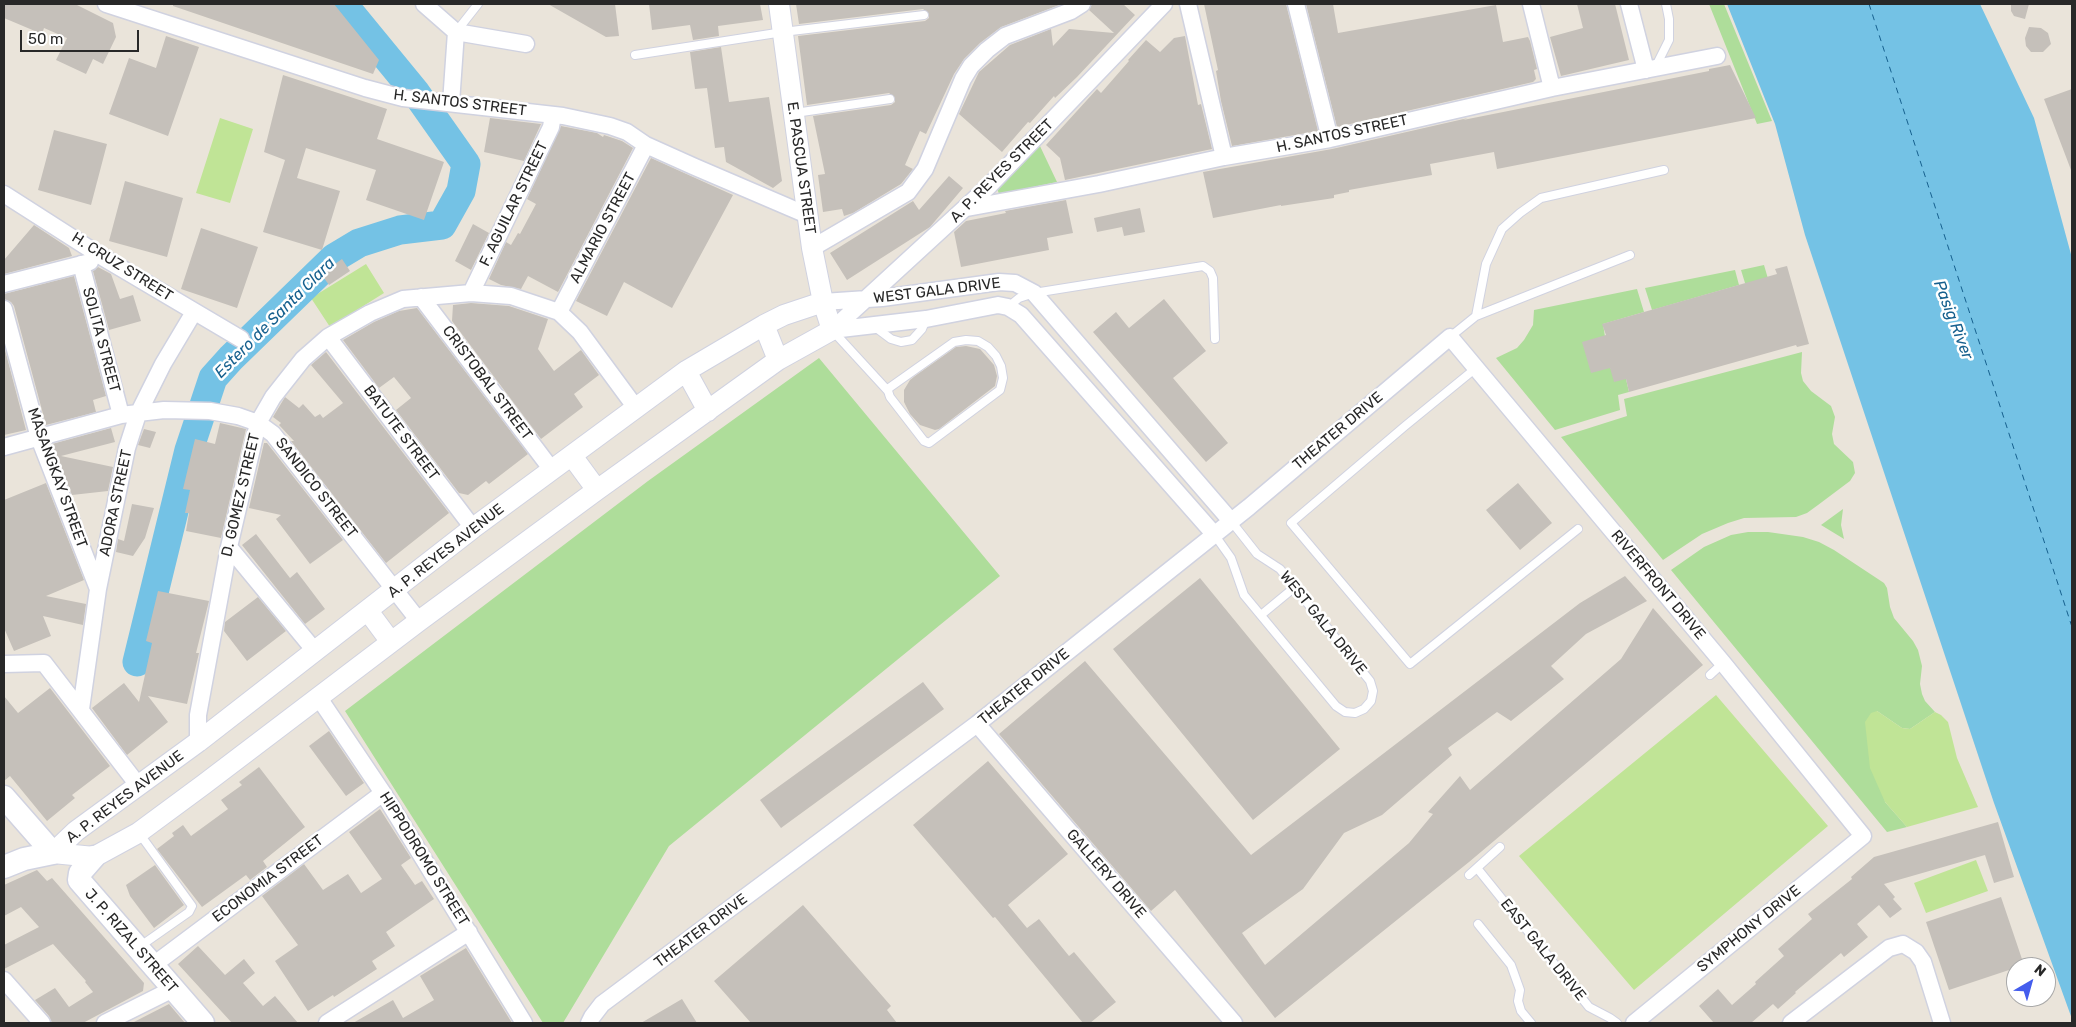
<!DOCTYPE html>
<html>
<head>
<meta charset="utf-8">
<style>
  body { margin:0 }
  #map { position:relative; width:2076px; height:1027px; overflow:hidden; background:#eae4da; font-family:Rubik,sans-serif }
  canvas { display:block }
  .frame { position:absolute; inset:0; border:5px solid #282828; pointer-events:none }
  .north { position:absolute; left:2006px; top:957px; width:50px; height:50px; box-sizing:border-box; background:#fff; border:1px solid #a9a9a9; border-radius:50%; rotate:38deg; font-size:14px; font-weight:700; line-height:20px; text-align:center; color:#282828 }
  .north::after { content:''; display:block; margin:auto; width:18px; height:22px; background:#445ded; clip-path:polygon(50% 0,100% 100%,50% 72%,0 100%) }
  .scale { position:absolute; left:20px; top:30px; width:119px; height:22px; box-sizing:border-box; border:2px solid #282828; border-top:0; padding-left:6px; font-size:15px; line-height:18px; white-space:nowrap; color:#282828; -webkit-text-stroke:4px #fff; paint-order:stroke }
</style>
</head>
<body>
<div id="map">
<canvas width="2076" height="1027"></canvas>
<div class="frame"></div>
<div class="north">N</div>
<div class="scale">50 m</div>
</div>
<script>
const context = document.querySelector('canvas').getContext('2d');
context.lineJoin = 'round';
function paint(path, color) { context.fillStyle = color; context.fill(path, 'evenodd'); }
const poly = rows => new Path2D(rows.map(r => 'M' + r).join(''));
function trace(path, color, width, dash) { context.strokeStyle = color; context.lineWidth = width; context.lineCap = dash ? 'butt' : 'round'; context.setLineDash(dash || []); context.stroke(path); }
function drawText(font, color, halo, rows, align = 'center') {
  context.font = font + ' Rubik,sans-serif'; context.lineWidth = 5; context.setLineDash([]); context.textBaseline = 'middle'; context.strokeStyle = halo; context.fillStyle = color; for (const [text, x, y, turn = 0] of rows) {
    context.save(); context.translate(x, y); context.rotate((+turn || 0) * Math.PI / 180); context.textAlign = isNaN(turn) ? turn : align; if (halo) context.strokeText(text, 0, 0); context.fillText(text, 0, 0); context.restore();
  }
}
paint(poly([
  [1709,4,1724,4,1772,121,1757,124],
  [1039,144,1057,182,999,194,996,185],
  [1764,265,1771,289,1745,283,1741,270],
  [1735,270,1739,285,1652,310,1645,288],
  [1637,289,1644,312,1603,324,1610,368,1626,379,1629,392,1618,395,1620,410,1555,430,1496,358,1517,348,1524,340,1533,325,1534,310],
  [1802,352,1801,373,1803,381,1811,391,1831,406,1835,417,1832,434,1834,444,1853,462,1855,473,1850,481,1818,505,1807,513,1796,517,1744,518,1728,523,1702,534,1663,560,1561,437,1627,416,1624,399],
  [819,358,1000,576,669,846,563,1023,543,1023,345,711,648,481],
  [1843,509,1841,525,1844,539,1821,525],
  [1748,532,1768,532,1803,537,1819,542,1834,550,1884,583,1887,588,1890,607,1894,618,1913,641,1918,650,1922,666,1920,684,1922,694,1925,701,1935,712,1910,729,1902,728,1877,711,1885,802,1907,827,1887,832,1671,570,1704,547,1731,535]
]), '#aedd9a');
paint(poly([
  [220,118,253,129,230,203,196,193],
  [366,264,384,293,330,327,311,298],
  [1716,695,1828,826,1634,990,1519,856],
  [1877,711,1902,728,1910,729,1935,712,1941,715,1948,722,1957,758,1978,807,1907,827,1885,802,1870,768,1865,722,1871,713],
  [1976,860,1988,891,1926,913,1914,883]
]), '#c0e496');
paint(poly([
  [1727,4,1980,4,2034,118,2072,258,2072,1019,1994,803,1805,235,1775,124]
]), '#74c2e5');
trace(poly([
  [137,662,189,450,213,378,231,358,334,258,359,243,400,230,442,225,461,191,466,164,416,93,343,4]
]), '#74c2e5', 29);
trace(poly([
  [1869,4,2072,627]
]), '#16608e', 1, [6, 5]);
paint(poly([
  [4,4,75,4,113,23,116,37,103,64,93,59,86,74,56,60,67,38,44,28,42,34,4,18],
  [173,4,334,4,379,60,373,74,173,6],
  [548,4,615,4,619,36,606,37],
  [649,4,760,4,763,20,718,26,719,36,693,40,690,25,652,30],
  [796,4,1062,4,1001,27,980,43,964,59,954,74,926,134,920,131,905,165,913,169,901,184,853,213,844,216,842,209,823,212,818,175,825,174,813,116,891,105,895,102,895,98,889,93,807,105,798,36,925,21,929,18,929,14,923,9,799,24],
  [1092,4,1123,4,1135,15,1077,77,1055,98,1054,96,1030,123,1028,122,1002,152,959,114,979,72,1010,45,1051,29,1053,46,1069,29,1114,33,1089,10],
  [1204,4,1286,4,1318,131,1232,146,1221,101,1216,71,1218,70],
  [1306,4,1333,4,1338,33,1496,5,1503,42,1528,37,1530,41,1537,69,1534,70,1536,79,1533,82,1337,127],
  [1577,4,1615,4,1629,60,1561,76,1550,37,1583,28],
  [2011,4,2029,4,2025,19,2014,16,2011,11],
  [2029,27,2041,28,2048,33,2051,44,2043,52,2031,52,2026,46,2025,38],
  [166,36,199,47,168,136,109,114,129,58,156,68],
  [1185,36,1198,105,1201,104,1212,149,1065,180,1060,158,1046,145,1097,89,1101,93,1129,61,1128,60,1146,40,1160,52,1174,38],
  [721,47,729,102,769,97,782,181,773,188,726,162,724,147,715,148,707,88,695,89,690,52],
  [1730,65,1756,118,1497,169,1494,152,1430,164,1432,175,1349,190,1349,192,1334,195,1334,198,1281,206,1281,205,1213,218,1203,172,1332,149,1468,118,1463,120,1709,71,1709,69],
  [283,75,387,109,377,139,444,162,424,220,366,200,376,170,306,148,297,178,340,191,322,250,263,232,285,160,264,152],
  [2072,89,2072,170,2071,170,2044,99],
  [490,118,541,124,524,161,484,152],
  [561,126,597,133,603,137,604,135,622,141,633,148,558,292,528,276,521,289,501,285,489,279,506,242,511,245,518,233,520,234,536,204,527,199],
  [54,130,107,144,91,205,38,190],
  [651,158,733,195,672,308,624,282,607,316,576,301],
  [949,176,963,188,930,227,847,280,830,253,913,201,919,210],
  [125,181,183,198,167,257,109,241],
  [1066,200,1073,233,1047,238,1049,250,961,267,954,232,966,221,1006,213,1005,211],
  [1140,208,1145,232,1124,236,1122,227,1097,232,1094,218],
  [473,224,489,233,471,270,455,261],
  [34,225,69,248,72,256,4,274,4,260],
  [201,228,258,247,237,308,181,289],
  [342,259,350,271,329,285,321,274],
  [1787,266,1809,344,1797,347,1796,345,1629,392,1626,379,1614,382,1610,368,1591,373,1582,342,1606,335,1602,324,1777,274,1775,269],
  [98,267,111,274,120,299,133,295,141,321,109,330,93,271],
  [74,276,106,396,93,400,96,412,46,425,14,306,11,302,4,299,4,294],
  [1164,299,1206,351,1173,378,1228,443,1206,462,1093,332,1116,312,1129,328],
  [471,303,509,306,548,319,538,349,554,371,581,350,599,375,574,394,583,407,541,439,452,321,453,305],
  [417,308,528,454,489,484,486,481,468,495,459,493,396,410,411,398,394,377,379,388,343,340,374,322,399,311],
  [4,346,26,430,4,435],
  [966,346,980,349,994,365,997,376,995,386,939,429,935,430,920,425,910,414,904,402,904,390,910,380,915,376,956,347],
  [326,352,449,513,386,563,291,441,294,441,279,425,281,423,273,417,285,397,299,408,303,404,315,417,320,414,323,418,343,403,311,365],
  [220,423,246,429,221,538,186,531,189,513,185,513,190,490,183,489,195,439,215,444],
  [111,428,115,442,61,456,113,467,108,491,72,495,52,444],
  [144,429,156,432,150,448,138,445],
  [264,443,267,443,343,540,310,564,276,519,281,515,249,508],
  [46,483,84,580,46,596,86,604,83,625,43,616,51,636,14,651,4,628,4,500],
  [1518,483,1552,523,1520,550,1486,510],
  [132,504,154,508,145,538,133,556,116,552,118,539,124,541],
  [256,534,290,578,297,572,325,609,305,624,242,545],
  [1625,576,1647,601,1586,634,1551,666,1564,679,1511,721,1497,712,1448,748,1452,755,1382,815,1344,833,1303,889,1242,933,1265,965,1409,843,1433,814,1428,812,1460,776,1470,790,1621,659,1653,608,1703,665,1469,862,1275,1018,1175,890,1151,911,999,734,1085,661,1251,855,1580,603],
  [1200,578,1340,749,1253,820,1113,649],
  [158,591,209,601,196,653,199,653,187,704,148,696,168,722,127,755,92,708,124,683,139,702,152,643,146,641],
  [258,597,286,631,247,661,224,631,225,622],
  [923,682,944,709,781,828,760,800],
  [50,688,110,766,72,795,75,798,47,821,10,776,4,781,4,696,18,713],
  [329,731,364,783,346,796,309,746],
  [988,761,1068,854,1008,905,1027,928,1039,919,1069,956,1074,952,1116,1002,1090,1023,1083,1023,995,917,993,918,913,825],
  [259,767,305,827,263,861,267,867,250,880,246,875,202,907,157,849,174,836,172,833,183,825,191,836,228,809,221,800,242,785,239,782],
  [380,809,411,858,401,865,415,885,422,881,434,899,386,932,395,946,372,961,377,969,334,997,333,995,308,1011,275,961,298,945,262,896,304,864,323,890,348,874,361,893,382,879,349,832],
  [1998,822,2014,877,1994,883,1985,855,1884,884,1895,897,1893,899,1902,909,1890,918,1879,905,1857,924,1868,937,1844,957,1841,953,1795,992,1796,993,1778,1009,1773,1004,1751,1023,1714,1023,1699,1006,1718,989,1732,1005,1756,984,1755,982,1784,956,1778,949,1812,919,1808,914,1852,879,1851,877,1874,857],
  [155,865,184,905,154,928,130,896,126,885],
  [37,870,47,881,52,878,125,961,144,983,143,991,83,1023,52,1023,49,1016,35,1000,55,988,69,1007,93,992,85,982,86,981,53,944,4,969,4,945,39,927,21,907,4,916,4,885],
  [2001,897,2024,965,1949,990,1926,922],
  [803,905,891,1006,887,1010,897,1023,751,1023,714,981],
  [198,946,225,975,244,959,255,973,243,983,263,1006,275,996,298,1023,232,1023,178,964],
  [466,948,512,1023,353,1023,393,1000,403,1018,434,1000,420,976],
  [682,999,697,1023,641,1023],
  [169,1004,185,1023,132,1023]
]), '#c5c0ba');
const service = poly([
  [456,32,478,4],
  [635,55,783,32,924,15],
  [1656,66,1669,40,1669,19,1666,4],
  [795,113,890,99],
  [1008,307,1019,298,1034,293,1203,266,1210,271,1213,278,1215,339],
  [1476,316,1486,264,1502,229,1520,213,1541,198,1664,170],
  [875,327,891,339,901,342,912,340,922,329,926,319],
  [832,330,888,391,890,397,924,441,929,443,1000,390,1003,378,1001,366,996,356,988,347,978,341,966,340,954,342,889,388,888,391],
  [1450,337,1476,316,1630,255],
  [1476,368,1405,426,1291,523,1410,664,1578,529],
  [1214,534,1231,558,1244,595,1336,706,1345,712,1355,713,1364,709,1371,701,1373,691,1370,681,1280,569,1257,554,1231,521],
  [1261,615,1295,587],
  [1710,675,1723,663],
  [1477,868,1589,1007,1610,1018,1617,1023],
  [1469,875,1500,847],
  [1478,924,1511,965,1520,990,1518,1001,1521,1011,1531,1023],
  [139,947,189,912,192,906,139,833]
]);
const minor = poly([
  [106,4,365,88,403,98,563,116,610,126,627,132,646,145,695,167,807,215],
  [424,4,456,32,526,44],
  [1188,4,1224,157],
  [1296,4,1330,139],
  [1531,4,1552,88],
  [1629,4,1646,70],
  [451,103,456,32],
  [4,194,104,258,241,339],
  [967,208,1099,184,1224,157,1330,139,1552,88,1717,56],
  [812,248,908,192,925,169,963,79,971,66,987,50,1005,36,1071,11,1082,4],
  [81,264,121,415],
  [4,284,90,262],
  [471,293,551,127,553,115],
  [421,297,552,470],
  [823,302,882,298,999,282,1015,283,1034,293,1231,521],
  [4,309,39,438,98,589],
  [559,312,646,145],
  [832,330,926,319,998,305,1008,307,1021,315,1214,534],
  [832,330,990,185,1164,4],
  [328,337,473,528],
  [4,447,121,415,164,410,210,411,238,416,258,423,273,434,419,621],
  [229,547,315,651],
  [4,664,44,663,138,785],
  [319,698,383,793,524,1023],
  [81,709,98,589,127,448,138,414,163,364,194,312],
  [977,724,1234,1023],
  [198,742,198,715,229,547,258,423,273,397,303,359,328,337,370,313,403,299,471,293,511,296,559,312,580,332,636,408],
  [152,966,383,793],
  [4,980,42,1023],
  [105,1023,173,989],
  [327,1023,469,932],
  [589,1023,592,1017,602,1004,977,724,1249,507,1450,337,1723,663,1863,836,1634,1023],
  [1791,1023,1889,948,1903,944,1916,952,1923,962,1942,1023]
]);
const tertiary = poly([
  [764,325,778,360],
  [686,371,708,411],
  [572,456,597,490],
  [368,611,391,642],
  [53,853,94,857,138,833,203,785,419,621,597,490,778,360,832,330,823,302,812,248,779,4],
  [53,853,76,831,198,742,473,528,686,371,764,325,784,315,823,302]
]);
const secondary = poly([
  [4,797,53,853],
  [94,857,80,873,79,880,203,1023],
  [4,867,24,859,53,853]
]);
trace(service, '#d0d2e0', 10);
trace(minor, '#d0d2e0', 19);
trace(tertiary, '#d0d2e0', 22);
trace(secondary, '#d0d2e0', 25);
trace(service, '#fff', 8);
trace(minor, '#fff', 16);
trace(tertiary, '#fff', 20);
trace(secondary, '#fff', 22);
drawText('15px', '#282828', '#fff', [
  ["H. SANTOS STREET",460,103,7],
  ["H. SANTOS STREET",1342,134,-12],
  ["E. PASCUA STREET",801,168,82],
  ["A. P. REYES STREET",1002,171,-45],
  ["F. AGUILAR STREET",514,204,-64],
  ["ALMARIO STREET",603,228,-62],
  ["H. CRUZ STREET",122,267,32],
  ["WEST GALA DRIVE",937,291,-7],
  ["SOLITA STREET",101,340,75],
  ["CRISTOBAL STREET",487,383,53],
  ["THEATER DRIVE",1338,431,-40],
  ["BATUTE STREET",401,433,53],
  ["MASANGKAY STREET",57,478,70],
  ["SANDICO STREET",316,488,52],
  ["D. GOMEZ STREET",241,495,-77],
  ["ADORA STREET",116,503,-78],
  ["A. P. REYES AVENUE",446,551,-38],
  ["RIVERFRONT DRIVE",1658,585,50],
  ["WEST GALA DRIVE",1323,623,51],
  ["THEATER DRIVE",1024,687,-39],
  ["A. P. REYES AVENUE",125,797,-37],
  ["HIPPODROMO STREET",424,859,58],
  ["GALLERY DRIVE",1106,874,49],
  ["ECONOMIA STREET",268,879,-37],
  ["SYMPHONY DRIVE",1749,929,-39],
  ["THEATER DRIVE",701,931,-37],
  ["J. P. RIZAL STREET",131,941,49],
  ["EAST GALA DRIVE",1543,950,51]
]);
drawText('italic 16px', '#16608e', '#fff', [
  ["Estero de Santa Clara",275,318,-45],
  ["Pasig River",1953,320,69]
]);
</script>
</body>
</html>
